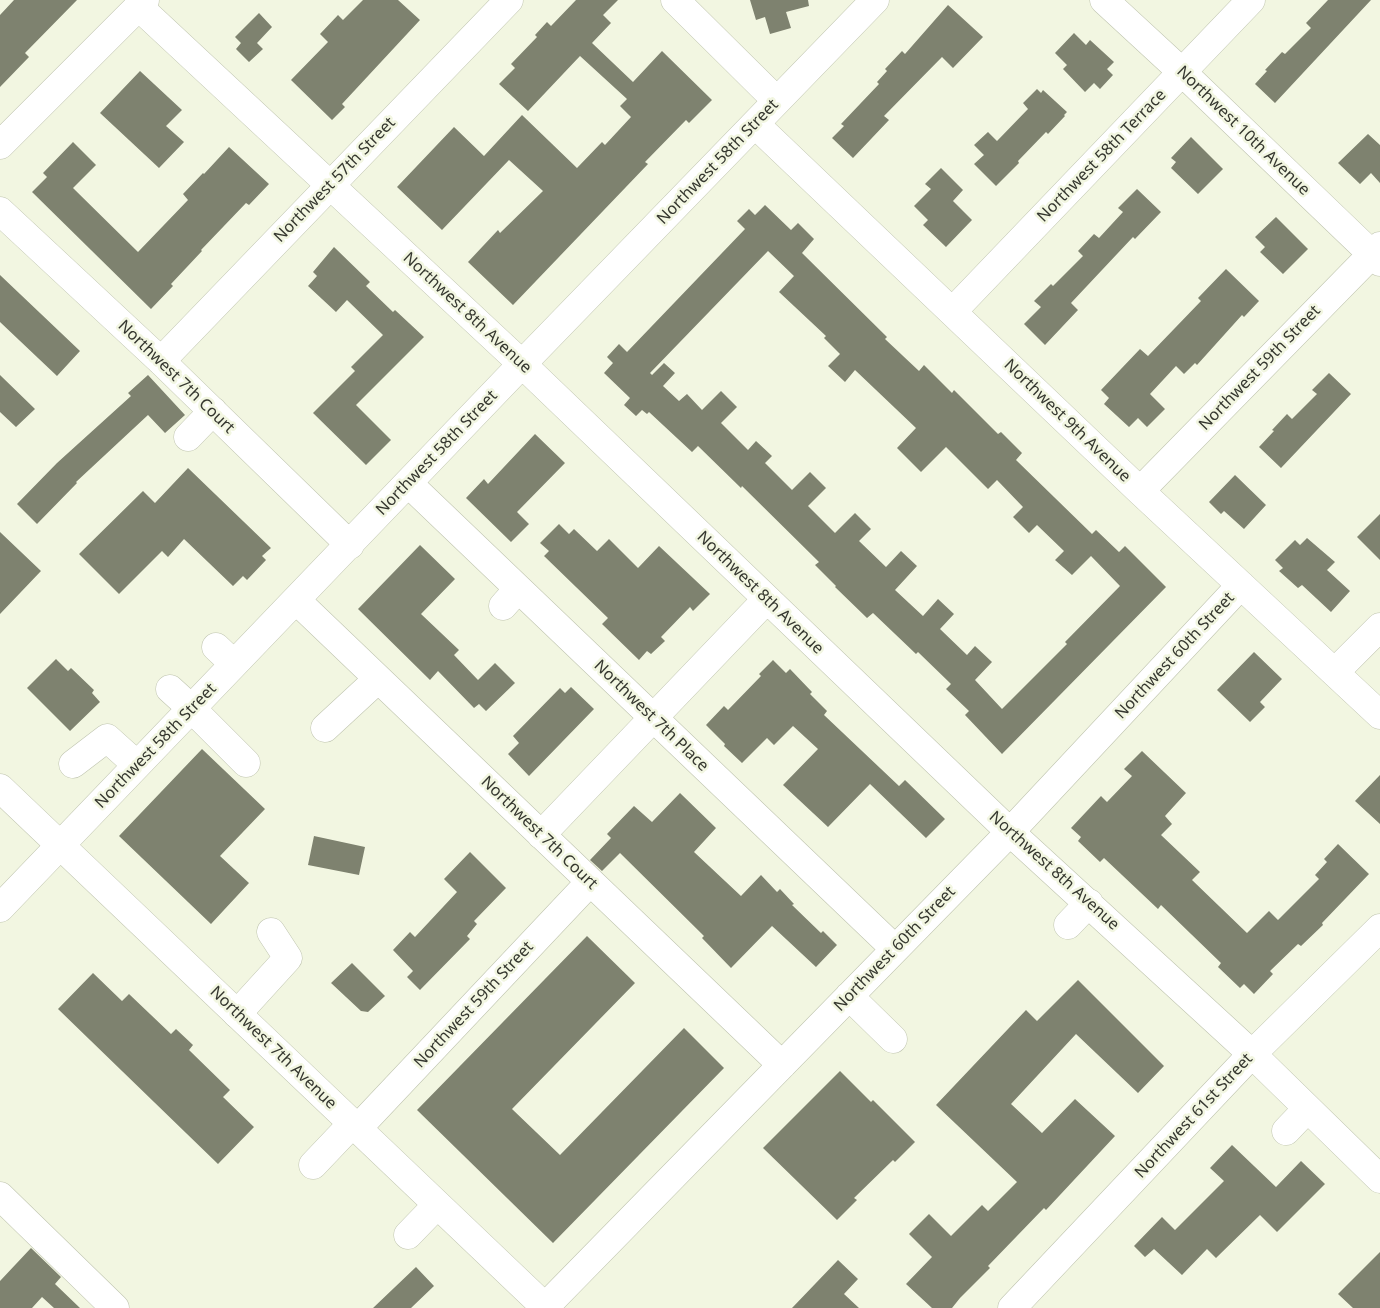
<!DOCTYPE html>
<html>
<head>
<meta charset="utf-8">
<style>
  body { margin:0 }
  canvas { display:block; background:#f2f6e1 }
</style>
</head>
<body>
<canvas width="1380" height="1308"></canvas>
<script>
const context = document.querySelector('canvas').getContext('2d');
context.lineJoin = 'round';
function paint(path, color) { context.fillStyle = color; context.fill(path, 'evenodd'); }
const poly = rows => new Path2D(rows.map(r => 'M' + r).join(''));
function trace(path, color, width, dash) { context.strokeStyle = color; context.lineWidth = width; context.lineCap = dash ? 'butt' : 'round'; context.setLineDash(dash || []); context.stroke(path); }
function drawText(font, color, halo, rows, align = 'center') {
  context.font = font + ' "Noto Sans",sans-serif'; context.lineWidth = 5; context.setLineDash([]); context.textBaseline = 'middle'; context.strokeStyle = halo; context.fillStyle = color; for (const [text, x, y, turn = 0] of rows) {
    context.save(); context.translate(x, y); context.rotate((+turn || 0) * Math.PI / 180); context.textAlign = isNaN(turn) ? turn : align; if (halo) context.strokeText(text, 0, 0); context.fillText(text, 0, 0); context.restore();
  }
}
paint(poly([
  [14,0,77,0,25,53,29,57,0,87,0,15],
  [363,0,398,0,420,20,342,104,345,107,332,120,291,80,328,42,320,34,338,15,343,20],
  [576,0,618,0,603,15,611,23,592,43,633,82,662,51,712,100,689,123,686,120,645,162,648,164,513,305,468,262,498,230,500,233,543,191,509,160,442,230,397,187,454,127,484,156,522,115,577,168,602,142,605,145,631,117,620,106,627,99,580,56,528,111,499,84,515,68,511,64,537,37,535,35,547,22,551,26],
  [750,0,808,0,809,6,786,12,791,28,770,34,765,17,756,20],
  [1328,0,1371,0,1275,103,1255,84,1267,71,1265,70,1282,52,1285,54,1311,28,1306,23],
  [948,5,983,37,953,68,942,57,884,116,889,120,853,158,832,138,844,126,841,124,879,84,877,82,887,71,885,69,902,51,905,54],
  [259,13,272,27,257,43,263,49,249,62,236,49,241,43,235,37],
  [1074,33,1086,45,1090,40,1114,62,1107,69,1113,75,1100,89,1094,83,1085,92,1063,69,1067,65,1055,53],
  [140,71,182,110,166,126,184,142,159,168,100,113],
  [1037,89,1041,93,1043,90,1067,112,1064,115,1065,116,1048,134,1046,132,1018,161,1019,163,996,186,974,164,984,155,974,145,988,132,997,141,1028,109,1023,103],
  [1368,134,1380,145,1380,183,1371,173,1360,184,1338,163],
  [1191,137,1223,169,1198,194,1171,168,1176,162,1171,158],
  [73,142,96,165,73,188,138,252,188,200,183,194,203,173,204,174,229,147,269,184,249,205,246,203,201,250,202,251,171,284,173,286,151,309,32,192,47,177,43,173],
  [941,168,963,190,953,201,972,220,946,247,923,225,928,220,914,206,931,189,925,184],
  [1137,189,1161,212,1135,239,1133,237,1071,303,1078,310,1045,345,1024,324,1041,307,1034,301,1051,284,1053,286,1083,256,1078,251,1094,234,1099,238,1123,212,1118,208],
  [765,205,791,230,798,223,814,239,802,253,887,337,885,339,919,371,924,365,952,393,954,390,998,434,1001,432,1022,453,1016,460,1092,534,1096,530,1119,552,1125,546,1166,587,1002,754,965,715,969,711,946,689,951,684,918,652,916,654,873,613,867,618,835,587,836,586,815,565,819,562,742,486,741,488,698,446,692,452,649,412,647,414,642,410,636,416,624,405,630,398,604,373,613,363,607,357,619,344,627,352,745,229,737,221,749,209,755,215],
  [768,251,794,276,779,292,826,336,824,338,840,354,828,366,845,382,855,370,916,428,897,448,921,472,946,447,988,489,997,480,1023,507,1013,517,1029,533,1037,525,1064,551,1055,560,1072,575,1091,556,1120,586,1065,642,1067,644,1002,709,975,680,992,662,975,646,967,655,940,629,954,614,938,599,923,616,895,590,917,566,901,551,886,567,859,541,871,529,855,513,835,533,808,506,826,488,810,472,792,490,765,463,772,456,756,441,748,450,721,423,737,407,721,391,702,410,687,394,679,401,663,386,675,373,664,363,652,375,650,373],
  [1276,217,1308,249,1283,274,1260,252,1265,247,1255,237],
  [334,247,370,282,366,286,393,312,395,310,424,337,356,405,391,440,366,465,313,413,355,371,351,367,383,335,347,300,336,312,308,286,317,276,313,272],
  [1226,269,1259,301,1244,317,1242,315,1197,365,1195,363,1184,374,1176,366,1150,394,1165,409,1147,427,1138,418,1129,427,1104,404,1109,398,1101,390,1140,349,1148,356,1201,301,1198,298],
  [0,275,80,351,57,376,0,322],
  [1329,373,1351,394,1281,468,1259,447,1274,431,1272,430,1287,414,1292,419,1317,394,1312,390],
  [0,375,35,409,16,427,0,412],
  [148,375,185,415,165,433,148,415,76,482,77,483,37,524,17,504,57,463,131,396,128,393],
  [535,434,565,463,517,512,529,524,511,542,466,498,484,479,488,484],
  [188,468,271,548,262,556,266,560,247,580,243,576,233,586,184,539,168,557,162,551,119,594,79,554,143,491,155,503],
  [1235,475,1266,505,1244,529,1224,511,1221,514,1209,502],
  [1380,514,1380,560,1357,537],
  [559,524,569,534,574,529,597,551,609,539,638,568,659,546,710,594,693,611,690,607,661,637,665,641,651,654,647,651,639,660,602,624,608,618,544,556,549,551,540,543],
  [0,532,41,571,0,614],
  [1307,538,1335,562,1327,570,1350,591,1331,612,1302,585,1298,588,1279,571,1283,568,1275,560,1295,540,1300,545],
  [420,545,455,579,421,614,459,650,454,655,478,680,495,663,515,683,486,711,479,704,474,708,438,671,430,680,358,609],
  [1254,652,1282,679,1260,702,1265,707,1250,722,1217,690],
  [56,659,68,671,71,668,94,690,92,693,100,702,70,731,27,688],
  [773,660,786,673,790,669,812,692,810,694,827,711,824,715,899,786,905,780,945,819,926,838,870,784,828,827,783,785,818,749,793,726,774,745,767,738,742,763,724,746,725,744,706,725,724,706,728,710,761,676,759,674],
  [571,687,594,709,529,776,508,754,519,743,513,736,560,688,565,693],
  [202,749,265,809,220,856,249,883,211,924,119,836],
  [1142,751,1186,793,1165,816,1172,824,1161,835,1200,872,1192,880,1247,933,1269,911,1278,920,1319,879,1315,875,1327,862,1324,859,1338,844,1369,874,1322,923,1323,925,1301,946,1298,944,1270,971,1273,974,1254,994,1244,984,1240,988,1218,967,1221,963,1161,905,1158,909,1104,858,1100,862,1078,841,1081,837,1071,828,1101,796,1107,802,1132,776,1124,769],
  [1380,775,1380,824,1355,801],
  [680,793,716,828,694,852,741,896,761,875,777,892,780,889,794,904,792,905,821,933,823,931,837,945,816,967,772,926,731,968,702,938,704,936,620,853,602,871,590,860,611,838,607,834,634,806,652,822],
  [314,836,365,847,359,875,308,865],
  [470,852,506,888,474,921,477,924,467,936,470,939,420,990,407,977,413,971,393,950,410,932,415,937,457,892,444,879],
  [587,936,635,983,512,1109,560,1155,684,1028,724,1068,553,1243,417,1110],
  [352,963,385,996,368,1012,361,1011,331,983],
  [93,973,122,1001,129,994,171,1034,176,1029,193,1045,189,1050,230,1090,223,1097,254,1127,218,1164,58,1009],
  [1078,980,1164,1066,1138,1093,1076,1034,1011,1104,1042,1133,1075,1099,1115,1136,1046,1210,1044,1208,988,1266,990,1268,960,1298,952,1308,932,1308,906,1284,932,1257,909,1234,929,1214,951,1236,982,1205,988,1211,1017,1182,936,1105,1026,1010,1037,1021],
  [840,1071,871,1102,873,1100,915,1142,895,1162,893,1160,854,1198,857,1200,837,1220,763,1148],
  [1232,1145,1276,1187,1301,1161,1325,1184,1277,1232,1260,1215,1216,1258,1207,1249,1182,1275,1154,1249,1145,1257,1134,1246,1162,1217,1175,1230,1224,1181,1210,1168],
  [31,1248,61,1277,55,1284,80,1308,54,1308,42,1297,32,1308,0,1308,0,1281],
  [1380,1252,1380,1308,1353,1308,1338,1294],
  [838,1260,858,1279,844,1294,859,1308,792,1308],
  [416,1267,434,1286,411,1308,373,1308]
]), '#7e826f');
const minor = poly([
  [675,0,777,101],
  [1104,0,1182,72,1380,262],
  [139,7,522,364,1010,832,1252,1054,1380,1179],
  [756,125,1140,491,1380,715],
  [0,145,145,0],
  [0,211,161,361,350,545],
  [953,311,1251,0],
  [161,361,509,0],
  [188,437,213,411],
  [408,483,895,949],
  [1140,491,1380,246],
  [296,600,782,1065],
  [503,606,518,589],
  [216,647,234,664],
  [1335,672,1380,627],
  [170,689,192,709,246,763],
  [325,728,378,679],
  [73,764,107,738,137,765],
  [541,835,767,599],
  [0,908,522,364,875,0],
  [1068,925,1089,903],
  [849,996,893,1039],
  [237,1014,288,958,271,932],
  [357,1129,590,882],
  [1286,1131,1307,1109],
  [313,1165,352,1124],
  [0,1196,115,1308],
  [408,1235,437,1205],
  [544,1308,1010,832,1241,585],
  [1012,1308,1252,1054,1380,928]
]);
const major = poly([
  [0,788,546,1308]
]);
trace(minor, '#bfc4af', 29);
trace(major, '#bfc4af', 29);
trace(minor, '#fff', 28);
trace(major, '#fff', 28);
drawText('16px', '#35372f', '#f2f6e1', [
  ["Northwest 10th Avenue",1243,131,44],
  ["Northwest 58th Terrace",1102,156,-46],
  ["Northwest 58th Street",718,162,-46],
  ["Northwest 57th Street",335,180,-46],
  ["Northwest 8th Avenue",467,313,43],
  ["Northwest 59th Street",1260,368,-46],
  ["Northwest 7th Court",176,377,44],
  ["Northwest 9th Avenue",1067,421,44],
  ["Northwest 58th Street",437,453,-46],
  ["Northwest 8th Avenue",760,593,44],
  ["Northwest 60th Street",1175,656,-47],
  ["Northwest 7th Place",651,716,44],
  ["Northwest 58th Street",156,746,-46],
  ["Northwest 7th Court",539,833,44],
  ["Northwest 8th Avenue",1054,871,42],
  ["Northwest 60th Street",895,949,-46],
  ["Northwest 59th Street",474,1005,-47],
  ["Northwest 7th Avenue",273,1048,44],
  ["Northwest 61st Street",1194,1116,-47]
]);
</script>
</body>
</html>
